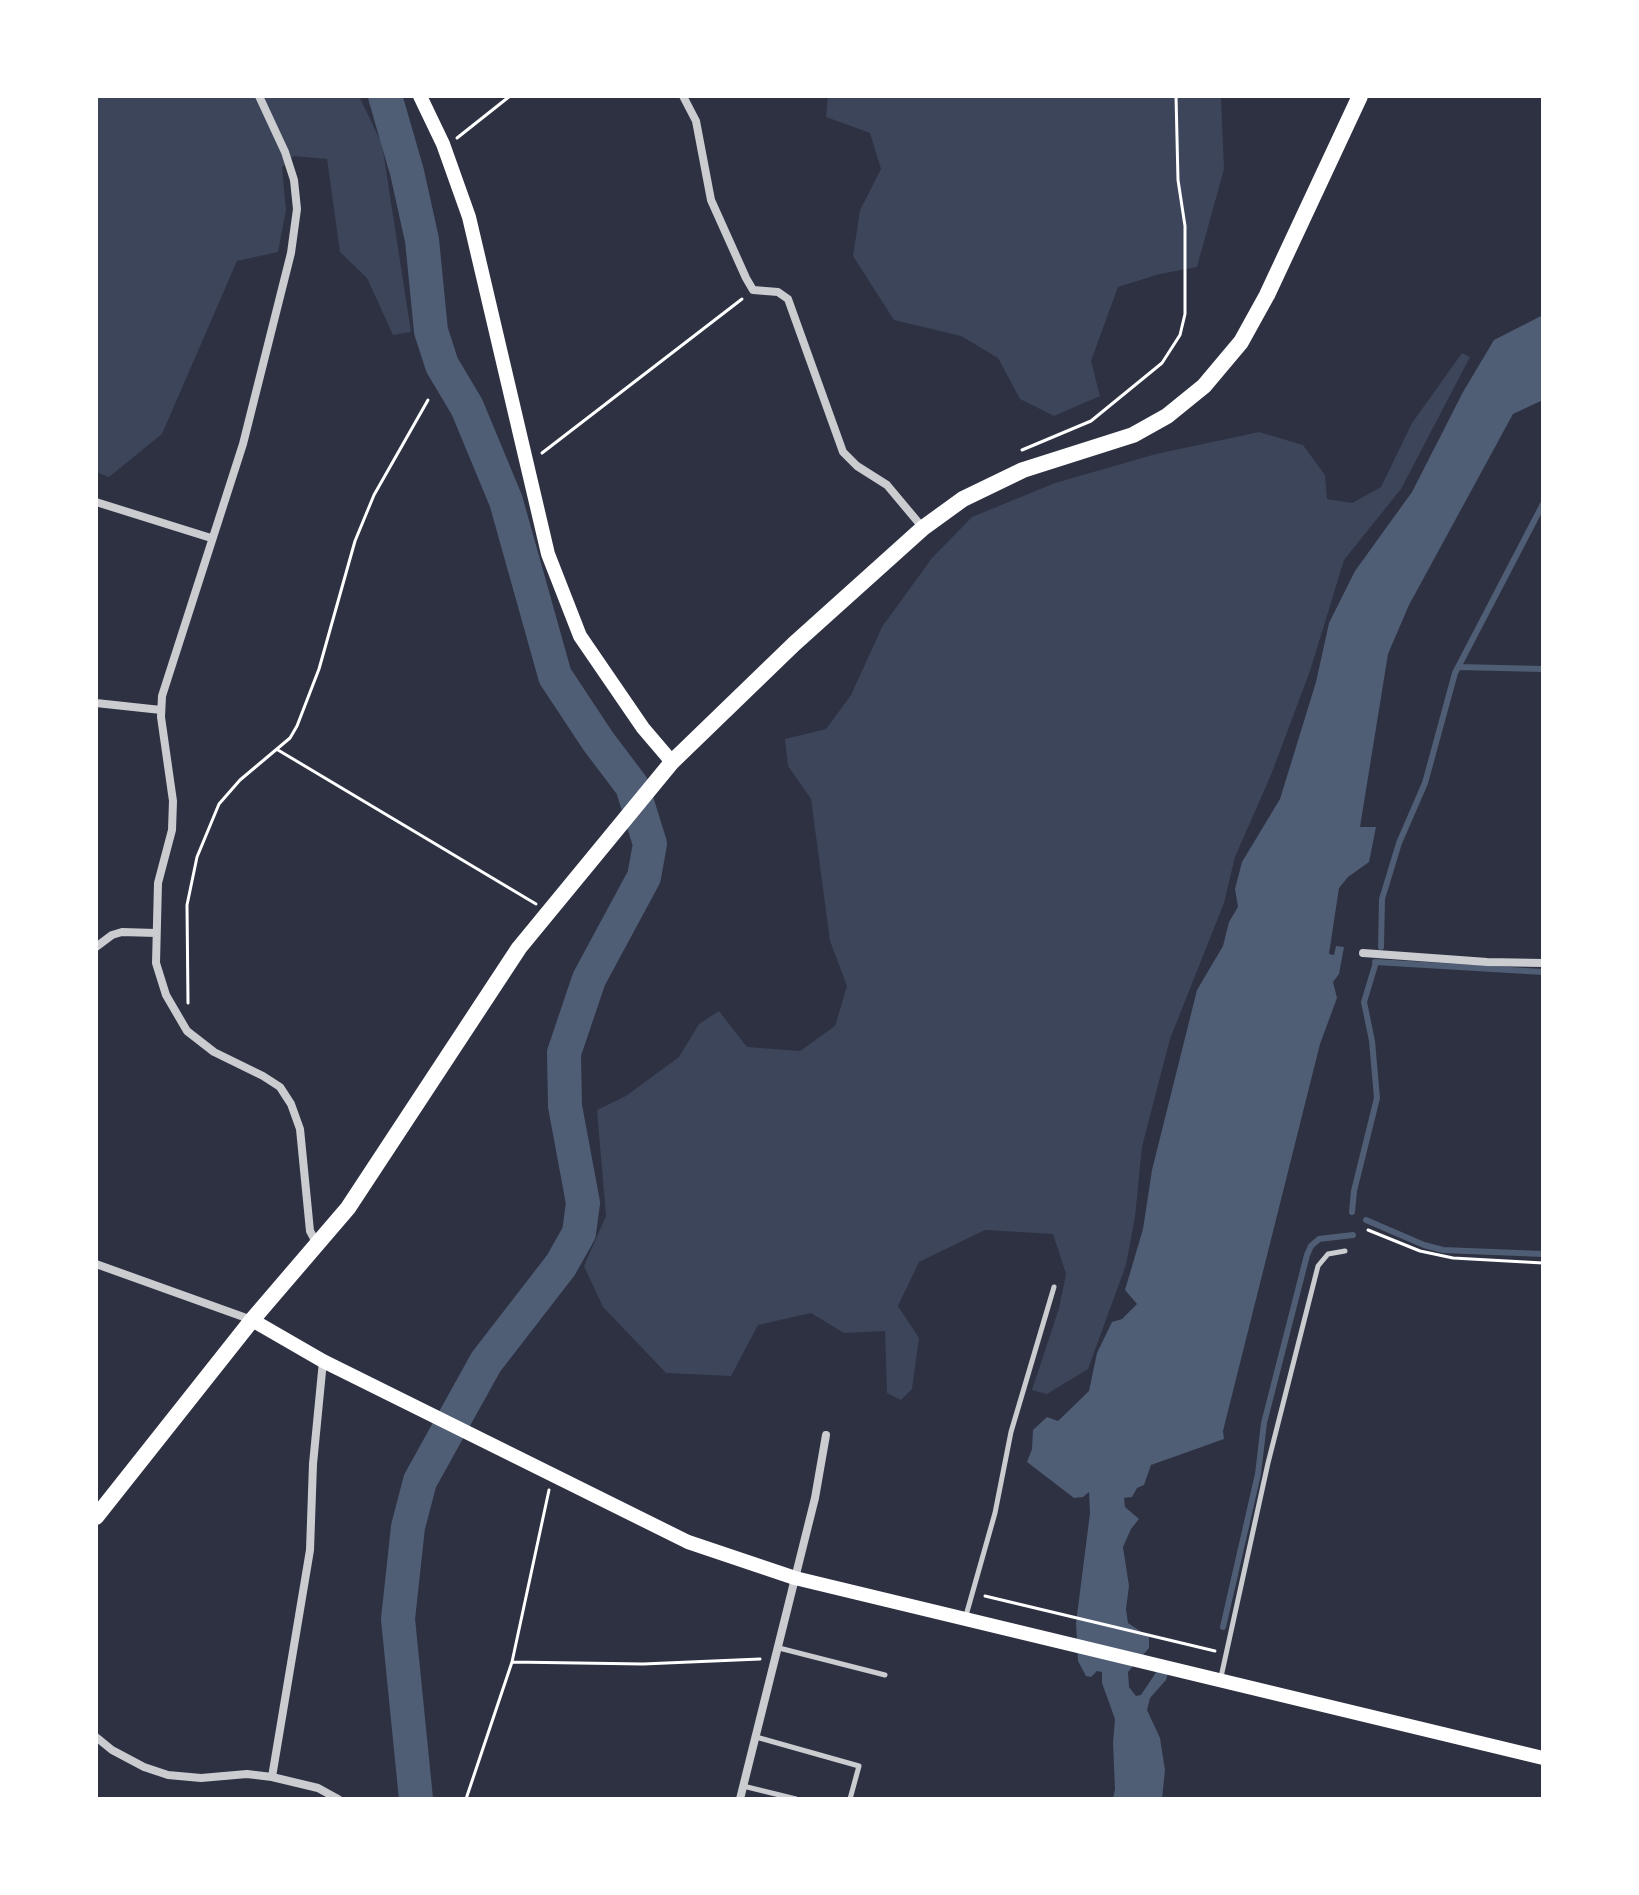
<!DOCTYPE html>
<html>
<head>
<meta charset="utf-8">
<style>
  body { margin:0 }
  #map { position:relative; width:1639px; height:1895px; overflow:hidden; background:#2d3142; font-family:Bitter,serif }
  canvas { display:block }
  .frame { position:absolute; inset:0; border:98px solid #fff; pointer-events:none }
</style>
</head>
<body>
<div id="map">
<canvas width="1639" height="1895"></canvas>
<div class="frame"></div>
</div>
<script>
const context = document.querySelector('canvas').getContext('2d');
context.lineJoin = 'round';
function paint(path, color) { context.fillStyle = color; context.fill(path, 'evenodd'); }
const poly = rows => new Path2D(rows.map(r => 'M' + r).join(''));
function trace(path, color, width, dash) { context.strokeStyle = color; context.lineWidth = width; context.lineCap = dash ? 'butt' : 'round'; context.setLineDash(dash || []); context.stroke(path); }
paint(poly([
  [96,96,359,96,382,144,411,332,393,335,367,278,340,252,327,159,294,156,282,167,286,210,278,252,237,261,162,434,109,477,96,472],
  [828,96,1221,96,1224,169,1197,267,1160,274,1118,287,1091,361,1100,396,1054,416,1020,399,998,358,961,336,894,320,853,256,860,210,881,169,870,133,826,117],
  [1462,353,1470,357,1401,489,1344,560,1310,671,1271,775,1235,857,1224,903,1170,1039,1142,1147,1135,1217,1126,1265,1088,1369,1047,1394,1032,1390,1059,1308,1066,1274,1053,1234,985,1230,919,1262,898,1306,919,1338,912,1389,901,1400,887,1393,885,1331,844,1333,811,1313,758,1325,731,1376,666,1373,603,1307,584,1266,606,1216,597,1110,626,1096,679,1057,699,1024,719,1011,747,1047,800,1051,835,1026,847,986,830,941,811,799,788,766,785,739,826,729,851,695,882,627,932,558,972,517,1055,483,1156,454,1259,432,1303,445,1325,475,1327,499,1352,503,1381,487,1412,423]
]), '#3c4559');
paint(poly([
  [1543,315,1543,400,1513,414,1409,605,1388,654,1360,827,1376,827,1369,862,1348,877,1339,888,1329,954,1334,955,1336,946,1344,947,1339,974,1333,982,1337,998,1320,1044,1223,1431,1224,1439,1151,1465,1144,1485,1137,1488,1132,1497,1124,1498,1125,1507,1139,1519,1131,1529,1123,1547,1129,1586,1126,1609,1128,1623,1149,1637,1149,1648,1128,1672,1129,1687,1136,1696,1141,1695,1157,1671,1168,1673,1166,1680,1150,1698,1147,1710,1160,1738,1165,1770,1162,1799,1113,1799,1115,1789,1113,1743,1115,1719,1102,1683,1102,1672,1097,1671,1091,1677,1086,1676,1078,1661,1076,1623,1090,1513,1089,1492,1083,1497,1074,1498,1027,1462,1032,1449,1033,1430,1047,1417,1058,1421,1089,1391,1097,1353,1112,1322,1122,1319,1137,1304,1125,1290,1143,1229,1152,1170,1197,990,1223,946,1229,922,1238,907,1235,889,1242,862,1280,799,1316,682,1329,623,1355,571,1412,492,1463,392,1494,340]
]), '#4f5d75');
trace(poly([
  [1458,667,1543,669],
  [1381,947,1382,899,1399,843,1425,783,1455,673,1543,504],
  [1375,962,1543,972],
  [1352,1212,1354,1191,1377,1098,1372,1041,1364,1002,1376,962],
  [1366,1220,1424,1245,1443,1250,1543,1254],
  [1223,1627,1258,1474,1264,1423,1307,1255,1311,1246,1319,1239,1353,1235]
]), '#4f5d75', 6);
trace(poly([
  [385,96,407,172,422,240,431,331,442,365,467,407,506,501,555,676,598,741,632,786,650,844,644,877,589,979,564,1053,565,1106,583,1203,579,1233,561,1265,486,1362,420,1481,408,1527,398,1619,416,1799]
]), '#4f5d75', 34);
trace(poly([
  [457,138,510,96],
  [1022,450,1091,421,1162,363,1180,335,1185,314,1185,226,1178,180,1176,96],
  [542,453,742,299],
  [278,750,536,904],
  [188,1003,187,905,197,857,219,804,240,780,290,738,297,726,319,669,355,541,374,495,428,400],
  [1368,1230,1420,1251,1453,1258,1543,1263],
  [985,1596,1215,1651],
  [512,1662,643,1664,760,1659],
  [466,1799,512,1662,549,1490]
]), '#fff', 3);
trace(poly([
  [965,1619,995,1513,1011,1432,1054,1287],
  [779,1648,885,1675],
  [1221,1677,1268,1463,1318,1266,1328,1254,1345,1251],
  [756,1737,859,1766,850,1799],
  [743,1786,796,1799]
]), '#caccd0', 5);
trace(poly([
  [259,96,285,152,294,180,297,209,291,253,243,444,162,696,161,717,173,801,172,830,158,883,156,963,166,995,187,1031,214,1052,263,1076,280,1087,291,1104,300,1129,310,1231,317,1244],
  [683,96,696,121,711,200,746,278,753,290,778,292,788,299,843,452,857,466,887,485,923,528],
  [96,502,211,538],
  [96,703,161,710],
  [96,947,112,935,122,932,156,933],
  [1363,953,1487,962,1543,963],
  [96,1264,252,1320],
  [96,1737,112,1750,144,1767,168,1775,201,1778,247,1774,272,1777,318,1788,338,1799],
  [272,1777,310,1550,313,1464,323,1361],
  [740,1799,815,1498,826,1435]
]), '#caccd0', 8);
trace(poly([
  [420,96,443,144,469,217,548,554,580,636,643,728,672,762],
  [252,1320,323,1361,688,1542,795,1578,1543,1758]
]), '#fff', 14);
trace(poly([
  [96,1517,252,1320,348,1208,519,948,672,762,794,644,923,528,963,499,1023,470,1133,435,1167,416,1204,386,1241,342,1267,295,1360,96]
]), '#fff', 16);
</script>
</body>
</html>
